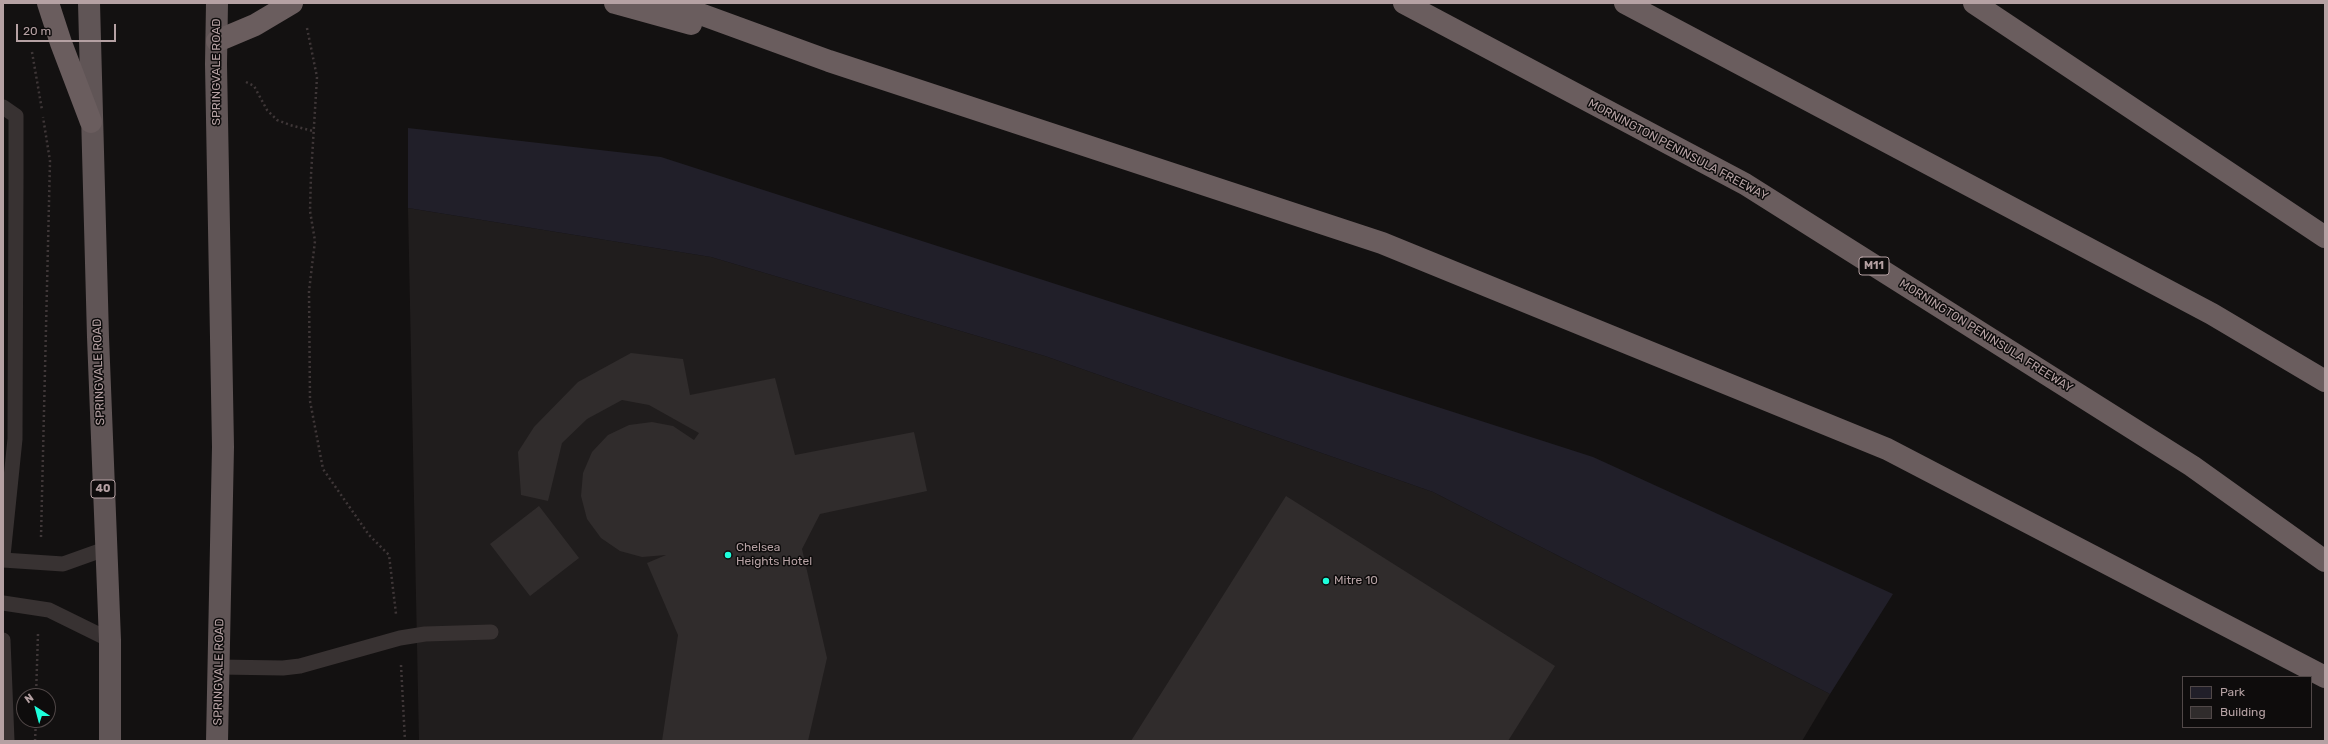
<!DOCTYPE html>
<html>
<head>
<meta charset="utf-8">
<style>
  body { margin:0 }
  #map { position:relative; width:2328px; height:744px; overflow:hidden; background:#131111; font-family:Rubik,sans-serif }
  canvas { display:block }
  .frame { position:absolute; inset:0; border:4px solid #b5a1a3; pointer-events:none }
  .legend { position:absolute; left:2182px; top:676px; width:130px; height:52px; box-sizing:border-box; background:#0e0c0c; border:1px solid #514848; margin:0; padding:5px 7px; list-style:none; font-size:12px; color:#b5a1a3 }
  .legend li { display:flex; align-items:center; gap:8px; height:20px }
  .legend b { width:20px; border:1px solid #514848 }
  .north { position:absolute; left:16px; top:688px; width:40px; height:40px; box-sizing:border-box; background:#0e0c0c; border:1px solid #514848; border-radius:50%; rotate:324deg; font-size:11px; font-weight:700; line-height:16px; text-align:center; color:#b5a1a3 }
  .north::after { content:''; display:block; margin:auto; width:14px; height:18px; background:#1dffdc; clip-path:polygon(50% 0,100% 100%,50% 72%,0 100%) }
  .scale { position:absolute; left:16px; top:24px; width:100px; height:18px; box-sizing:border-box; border:2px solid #b5a1a3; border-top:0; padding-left:5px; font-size:12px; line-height:14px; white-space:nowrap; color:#b5a1a3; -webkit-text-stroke:3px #0e0c0c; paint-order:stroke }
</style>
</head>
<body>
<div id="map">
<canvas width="2328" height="744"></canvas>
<div class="frame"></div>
<ul class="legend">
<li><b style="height:11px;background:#211f29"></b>Park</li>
<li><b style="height:11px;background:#302c2c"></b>Building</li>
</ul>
<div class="north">N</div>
<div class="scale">20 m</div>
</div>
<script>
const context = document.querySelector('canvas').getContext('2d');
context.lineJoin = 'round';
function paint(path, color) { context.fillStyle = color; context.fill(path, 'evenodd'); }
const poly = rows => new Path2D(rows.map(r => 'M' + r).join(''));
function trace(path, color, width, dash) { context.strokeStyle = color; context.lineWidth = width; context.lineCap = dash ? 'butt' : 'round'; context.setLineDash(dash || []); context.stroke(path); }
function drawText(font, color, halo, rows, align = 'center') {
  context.font = font + ' Rubik,sans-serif'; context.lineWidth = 3; context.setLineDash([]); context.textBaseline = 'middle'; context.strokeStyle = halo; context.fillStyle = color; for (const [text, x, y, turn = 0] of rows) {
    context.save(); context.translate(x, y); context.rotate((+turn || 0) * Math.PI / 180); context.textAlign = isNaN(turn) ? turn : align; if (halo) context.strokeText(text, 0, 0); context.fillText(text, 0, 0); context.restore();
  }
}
paint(poly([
  [408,208,711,257,1045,356,1433,492,1830,694,1802,741,419,741]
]), '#201d1d');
paint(poly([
  [408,128,661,157,1593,457,1893,594,1830,694,1433,492,1045,356,711,257,408,208]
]), '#211f29');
paint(poly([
  [631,353,683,359,690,395,775,378,795,455,914,432,927,491,820,514,802,549,827,658,808,741,662,741,678,635,647,563,666,555,642,557,620,551,601,538,587,519,581,496,583,473,592,452,608,435,629,425,652,422,673,426,694,440,699,433,649,405,622,400,587,419,562,443,548,501,521,495,518,452,534,427,578,382],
  [1286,496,1555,666,1508,741,1131,741],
  [539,506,579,558,530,596,490,544]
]), '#302c2c');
trace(poly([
  [307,28,317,77,311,175,310,211,315,241,309,291,310,401,323,469,369,535,389,555,396,614],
  [32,52,42,110],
  [246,82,254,86,267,110,277,120,290,125,313,131],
  [41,537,50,161,43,117],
  [401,665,405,741],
  [36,696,38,634],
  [35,741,36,720]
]), '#3f3738', 2.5, [2, 3]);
trace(poly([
  [3,107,16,116,16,178,15,439,3,556],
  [3,560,63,564,105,549],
  [3,603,49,610,110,640],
  [3,640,7,741],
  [219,667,283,668,300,666,400,638,425,634,491,632]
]), '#383232', 15);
trace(poly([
  [89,3,98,337,110,640,110,741],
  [217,3,216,64,223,447,217,741]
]), '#605556', 22);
trace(poly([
  [48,3,61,43,91,122],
  [615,3,691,24],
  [670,3,829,61,1382,243,1887,449,2325,677],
  [1404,3,1745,184,2192,466,2325,561],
  [1625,3,2212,314,2325,381],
  [1974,3,2325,237],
  [217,41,255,25,292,3]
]), '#6a5d5e', 22);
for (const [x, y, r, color] of [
  [728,555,4,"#1dffdc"],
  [1326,581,4,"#1dffdc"]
]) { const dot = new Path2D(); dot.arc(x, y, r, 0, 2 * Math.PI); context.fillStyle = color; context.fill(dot); trace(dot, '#0e0c0c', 1.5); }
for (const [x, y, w] of [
  [1874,266,30],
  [103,489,24]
]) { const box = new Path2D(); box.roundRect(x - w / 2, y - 9, w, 18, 3); context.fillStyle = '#0e0c0c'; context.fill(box); trace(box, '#b5a1a3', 1); }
drawText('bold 11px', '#b5a1a3', null, [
  ["M11",1874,266],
  ["40",103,489]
]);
drawText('12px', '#b5a1a3', '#0e0c0c', [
  ["SPRINGVALE ROAD",217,72,-90],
  ["MORNINGTON PENINSULA FREEWAY",1678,150,28],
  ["MORNINGTON PENINSULA FREEWAY",1986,336,32],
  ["SPRINGVALE ROAD",99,372,-92],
  ["SPRINGVALE ROAD",219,672,-89]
]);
drawText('12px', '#b5a1a3', '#0e0c0c', [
  ["Chelsea",736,548],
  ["Heights Hotel",736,562],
  ["Mitre 10",1334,581]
], 'left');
</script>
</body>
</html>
